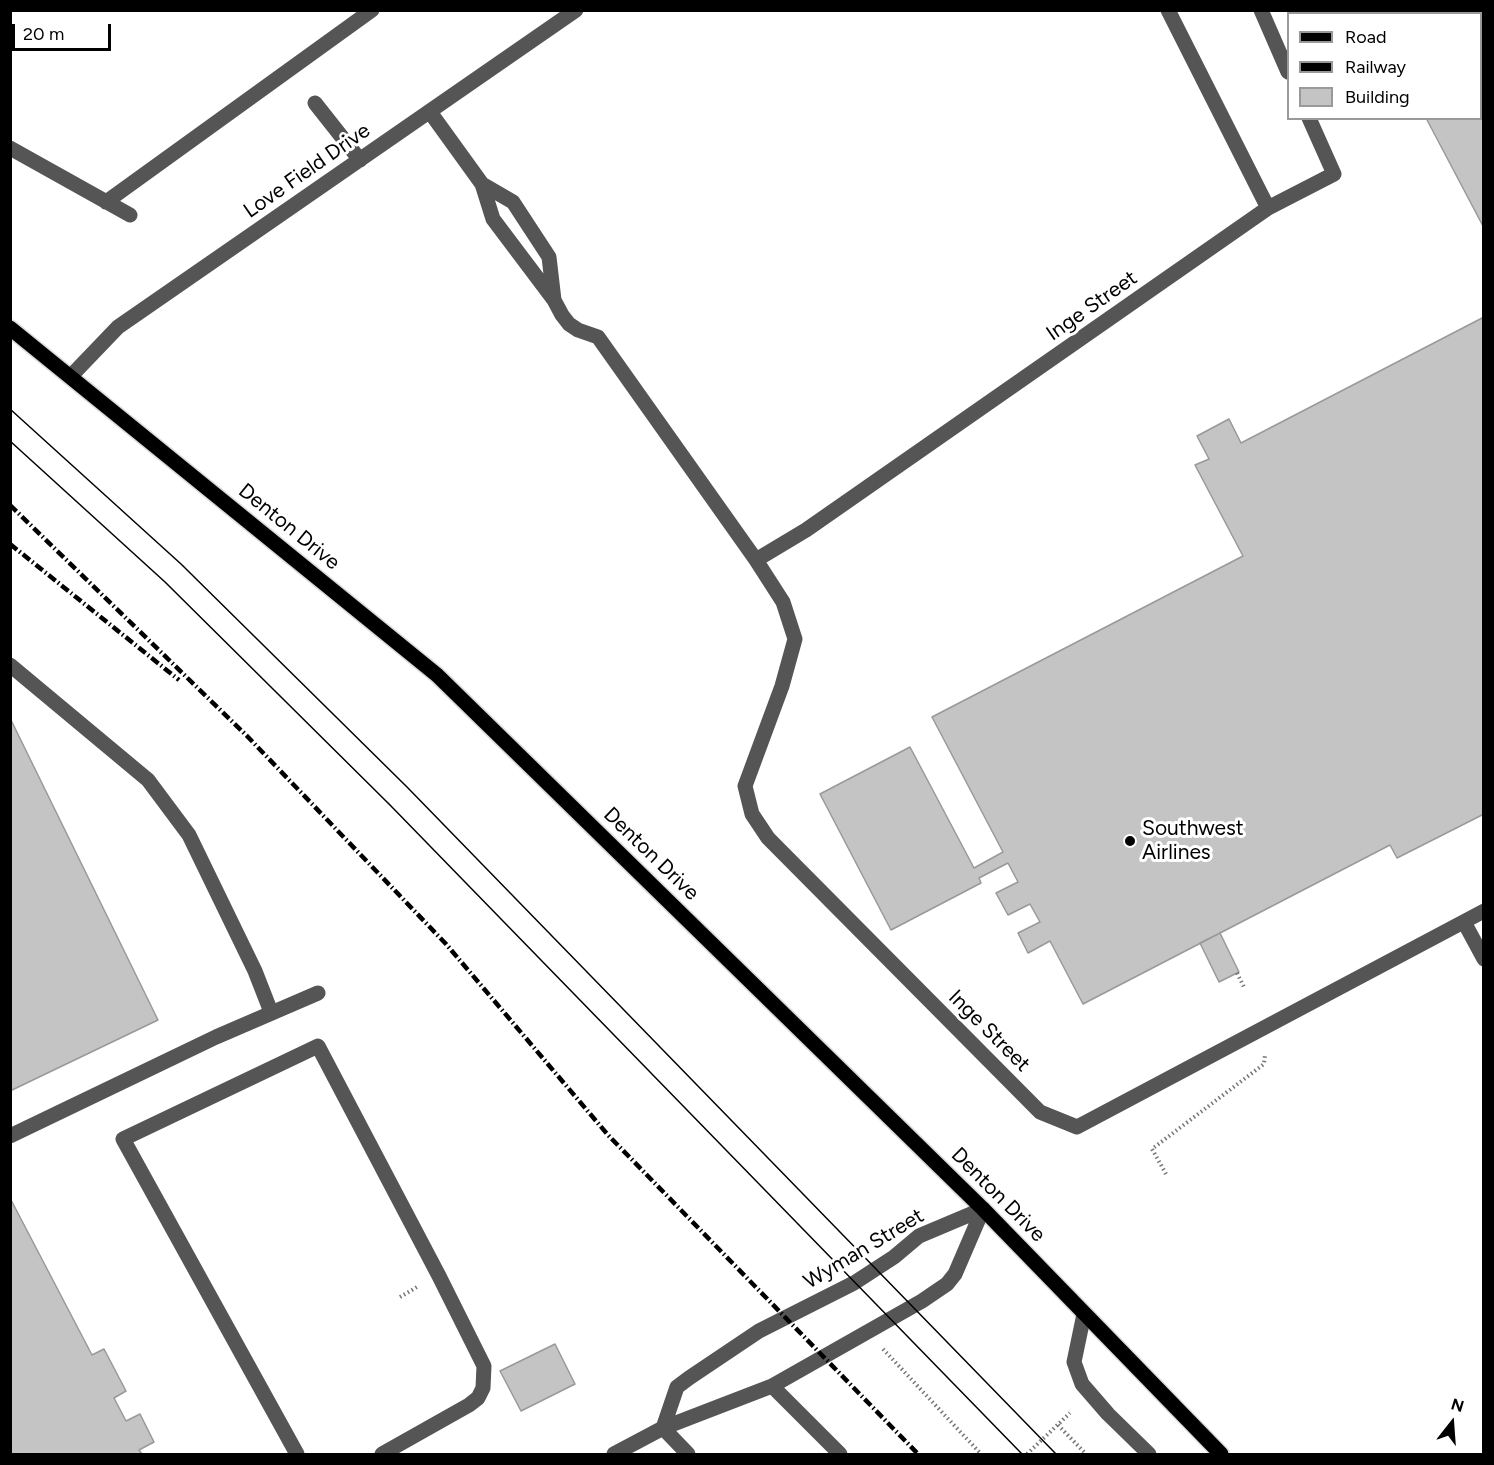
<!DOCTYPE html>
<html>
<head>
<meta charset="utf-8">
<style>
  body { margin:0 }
  #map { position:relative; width:1494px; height:1465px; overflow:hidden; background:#fff; font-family:Figtree,sans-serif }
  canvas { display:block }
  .frame { position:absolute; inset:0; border:12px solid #000; pointer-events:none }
  .legend { position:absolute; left:1287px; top:12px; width:195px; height:108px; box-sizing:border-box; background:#fff; border:2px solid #999; margin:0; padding:8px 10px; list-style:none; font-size:18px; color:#000 }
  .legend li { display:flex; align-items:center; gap:12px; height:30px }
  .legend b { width:30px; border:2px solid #999 }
  .north { position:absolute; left:1422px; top:1393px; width:60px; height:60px; -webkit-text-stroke:4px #fff; paint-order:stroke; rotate:17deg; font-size:16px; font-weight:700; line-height:24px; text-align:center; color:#000 }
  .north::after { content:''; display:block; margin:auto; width:21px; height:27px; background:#000; clip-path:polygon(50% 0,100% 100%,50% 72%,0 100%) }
  .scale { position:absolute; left:12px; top:24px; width:99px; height:27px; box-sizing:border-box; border:3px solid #000; border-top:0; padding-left:8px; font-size:18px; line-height:21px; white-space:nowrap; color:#000; -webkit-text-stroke:4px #fff; paint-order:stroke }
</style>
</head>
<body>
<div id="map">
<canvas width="1494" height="1465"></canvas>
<div class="frame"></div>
<ul class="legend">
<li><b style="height:8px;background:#000"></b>Road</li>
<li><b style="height:8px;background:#000"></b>Railway</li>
<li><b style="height:16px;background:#c4c4c4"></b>Building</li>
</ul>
<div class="north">N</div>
<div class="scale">20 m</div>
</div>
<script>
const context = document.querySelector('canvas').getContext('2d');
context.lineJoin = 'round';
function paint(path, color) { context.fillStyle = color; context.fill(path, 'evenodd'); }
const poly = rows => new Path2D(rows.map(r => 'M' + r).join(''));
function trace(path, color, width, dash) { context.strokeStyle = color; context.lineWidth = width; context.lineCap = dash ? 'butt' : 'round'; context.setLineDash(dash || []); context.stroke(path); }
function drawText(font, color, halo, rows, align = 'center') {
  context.font = font + ' Figtree,sans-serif'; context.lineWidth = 6; context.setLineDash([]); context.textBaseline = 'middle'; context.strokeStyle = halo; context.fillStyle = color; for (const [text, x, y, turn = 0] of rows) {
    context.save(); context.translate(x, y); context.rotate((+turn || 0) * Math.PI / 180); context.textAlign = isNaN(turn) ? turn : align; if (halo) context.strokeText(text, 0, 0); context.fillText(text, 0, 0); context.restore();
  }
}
const building = poly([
  [1370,10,1484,10,1484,228,1426,118,1480,118,1480,14,1371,14,1370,10],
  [1484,317,1484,814,1397,858,1390,845,1083,1004,1050,941,1028,953,1018,933,1040,922,1030,904,1008,915,996,893,1018,882,1008,863,979,878,981,883,891,930,820,794,910,747,974,868,1003,852,932,717,1243,556,1195,465,1209,459,1197,436,1229,419,1241,443,1484,317],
  [10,718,158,1020,10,1091,10,718],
  [1220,933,1239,972,1219,982,1200,943,1220,933],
  [10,1198,92,1355,104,1349,126,1391,114,1398,126,1421,140,1414,154,1442,139,1450,142,1454,10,1454,10,1198],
  [555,1344,575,1384,521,1411,500,1371,555,1344]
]);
paint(building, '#c4c4c4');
trace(building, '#999', 1.5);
const major = poly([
  [10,328,437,675,983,1209,1221,1454]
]);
trace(major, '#dbdbdb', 18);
trace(poly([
  [1237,973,1244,987],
  [1166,1174,1152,1149,1264,1064,1265,1055],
  [400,1297,417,1287],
  [883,1349,981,1454],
  [1058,1425,1086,1454],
  [1027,1454,1070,1413]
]), '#777', 4, [1.5, 3]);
trace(poly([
  [1261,10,1288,72],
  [315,103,360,160],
  [430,112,482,184,493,219,554,300,562,315,569,324,578,330,598,337,756,560,783,602,795,639,782,686,745,786,752,814,768,838,1040,1112,1077,1127,1484,911],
  [10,148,130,215],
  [482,184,513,202,549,257,554,300],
  [106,202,372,10],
  [1268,208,1334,174,1309,118],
  [71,376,118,327,576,10],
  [756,560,806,530,1268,208,1168,10],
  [10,665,148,780,189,835,255,971,271,1012],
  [1464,922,1484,959],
  [10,1136,216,1037,318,993],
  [1084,1314,1074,1362,1082,1384,1108,1414,1149,1454],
  [772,1386,840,1454],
  [663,1428,677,1387,689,1378,759,1331,854,1283,894,1257,919,1236,983,1209],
  [663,1428,688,1454],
  [297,1454,123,1139,318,1046,439,1276,484,1366,483,1388,478,1398,469,1405,382,1454],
  [614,1454,663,1428,772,1386,922,1301,947,1284,955,1274,983,1209]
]), '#555', 15);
trace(major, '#000', 15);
trace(poly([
  [10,409,181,564,407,787,1056,1454],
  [10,441,165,582,390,805,1022,1454]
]), '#000', 1.5);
trace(poly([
  [10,505,247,736,446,944,608,1135,918,1454],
  [10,544,179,680]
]), '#000', 4.5, [9, 3, 1.5, 3]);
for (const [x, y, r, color] of [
  [1130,841,6,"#000"]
]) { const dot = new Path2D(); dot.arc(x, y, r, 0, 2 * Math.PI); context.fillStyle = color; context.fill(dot); trace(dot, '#fff', 2); }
drawText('21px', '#000', '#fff', [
  ["Love Field Drive",307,171,-35],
  ["Inge Street",1092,306,-35],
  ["Denton Drive",289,527,39],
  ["Denton Drive",651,854,44],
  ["Inge Street",989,1031,45],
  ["Denton Drive",998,1195,45],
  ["Wyman Street",864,1249,-31]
]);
drawText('21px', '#000', '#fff', [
  ["Southwest",1142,829],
  ["Airlines",1142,853]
], 'left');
</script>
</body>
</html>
